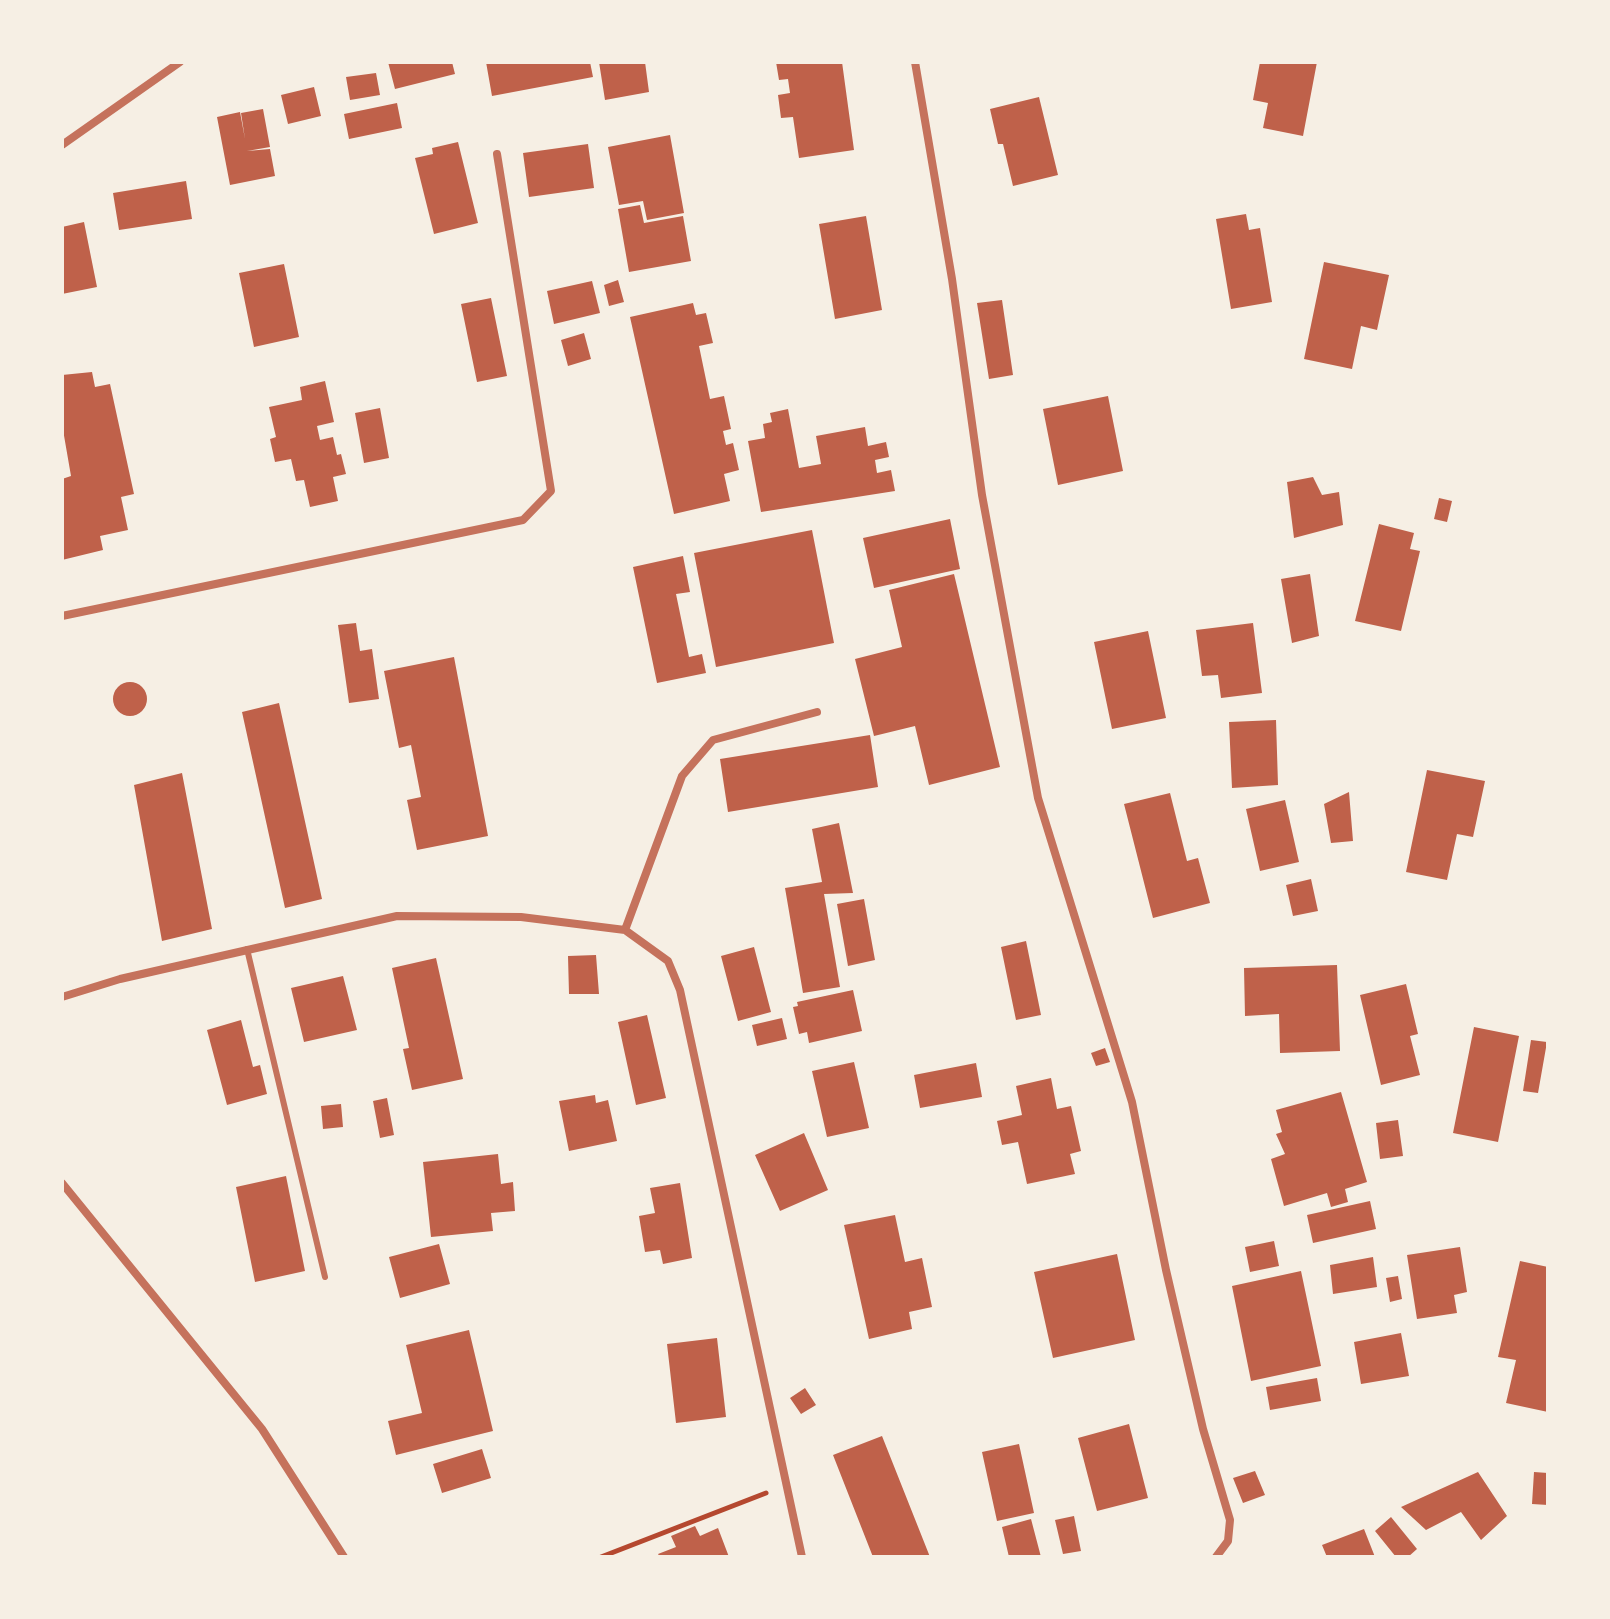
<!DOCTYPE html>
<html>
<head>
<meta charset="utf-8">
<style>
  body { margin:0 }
  #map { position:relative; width:1610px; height:1619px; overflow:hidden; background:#f6efe4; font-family:Figtree,sans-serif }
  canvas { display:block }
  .frame { position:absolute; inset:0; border:64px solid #f6efe4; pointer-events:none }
</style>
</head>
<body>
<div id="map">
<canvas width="1610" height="1619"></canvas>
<div class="frame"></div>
</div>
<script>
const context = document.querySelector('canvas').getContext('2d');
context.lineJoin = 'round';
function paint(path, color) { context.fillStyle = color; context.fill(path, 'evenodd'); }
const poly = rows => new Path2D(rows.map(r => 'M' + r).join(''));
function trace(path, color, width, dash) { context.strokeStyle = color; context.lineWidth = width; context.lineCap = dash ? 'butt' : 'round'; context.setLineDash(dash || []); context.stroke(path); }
paint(poly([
  [388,62,452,62,455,74,395,89],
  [486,62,590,62,593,77,492,96],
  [599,62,645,62,649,92,605,100],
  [776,62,842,62,854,150,799,158,793,117,781,118,778,95,790,93,788,79,779,80],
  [1260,62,1317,62,1303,136,1263,128,1268,103,1253,100],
  [376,73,380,95,350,100,346,77],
  [314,87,321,116,288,124,281,95],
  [1039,97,1058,175,1013,186,1003,144,998,144,990,109],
  [397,103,402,128,349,139,344,114],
  [263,109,270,147,247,151,270,149,275,176,230,185,217,117,240,112,245,139,241,113],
  [670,135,684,213,647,220,643,201,619,205,608,147],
  [458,142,478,223,434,234,415,158,433,154,432,148],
  [588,144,594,188,529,197,523,153],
  [186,181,192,219,119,230,113,193],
  [640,205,644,223,683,216,691,261,629,272,618,209],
  [1246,214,1249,230,1260,228,1272,302,1231,309,1216,219],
  [866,216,882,310,835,319,819,224],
  [84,222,97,287,62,294,62,227],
  [1324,262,1389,275,1377,330,1361,326,1352,369,1304,359],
  [284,264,299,337,254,347,239,273],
  [618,280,624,302,609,306,604,285],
  [592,281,600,313,554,324,547,291],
  [491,298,507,376,477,382,461,304],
  [1002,300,1013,375,989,379,977,303],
  [693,303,696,315,706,313,713,343,699,346,710,399,724,396,731,429,723,431,726,445,733,443,739,470,724,474,730,501,674,514,630,317],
  [584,333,591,359,568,366,561,340],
  [92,372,95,387,110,384,134,494,121,497,128,530,100,536,103,550,62,560,62,479,71,476,62,424,62,375],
  [325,381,334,422,317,426,320,440,333,437,337,455,341,454,346,474,333,477,338,501,310,507,304,480,296,481,291,459,275,462,270,439,276,437,269,407,302,400,300,387],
  [1108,396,1123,471,1058,485,1043,409],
  [380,408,389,458,364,463,355,413],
  [788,409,799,468,821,464,816,436,865,427,868,446,886,442,889,457,875,460,877,473,891,470,895,491,761,512,748,441,765,438,763,424,772,422,770,413],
  [1313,477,1322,495,1339,492,1343,525,1294,538,1287,482],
  [1439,498,1452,501,1447,522,1434,519],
  [950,519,960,569,874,588,863,538],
  [1379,524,1414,533,1410,549,1420,551,1401,631,1355,621],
  [812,530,834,643,716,667,694,553],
  [683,556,690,592,676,594,689,657,702,654,706,673,657,683,633,567],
  [954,574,1000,767,929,785,915,726,874,736,855,659,902,647,889,590],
  [1310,574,1319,636,1292,643,1281,579],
  [356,623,360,651,372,649,379,699,349,703,338,625],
  [1253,623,1262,693,1221,698,1218,675,1202,676,1196,630],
  [1148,631,1166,718,1112,729,1094,642],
  [454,657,488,836,417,850,407,800,421,797,411,745,399,748,384,671],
  '113 699a17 17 0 1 1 34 0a17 17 0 1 1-34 0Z',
  [279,703,322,899,285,908,242,712],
  [1276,720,1278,785,1232,788,1229,722],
  [870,735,878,787,728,812,720,759],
  [1427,770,1485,781,1473,837,1457,834,1447,880,1406,872],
  [182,773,212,929,162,941,134,785],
  [1349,792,1353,841,1331,843,1324,804],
  [1170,793,1187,861,1198,858,1210,903,1153,918,1124,804],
  [1285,800,1299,862,1260,871,1246,809],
  [839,823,853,893,824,894,840,987,803,993,785,888,822,882,812,829],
  [1311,879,1318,911,1293,916,1286,885],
  [864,899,875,960,848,966,837,904],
  [1026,941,1041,1015,1016,1020,1001,947],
  [754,947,771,1012,738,1021,721,956],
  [596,955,599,994,569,994,568,956],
  [436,958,463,1079,412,1090,403,1049,409,1048,392,968],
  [1337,965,1340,1051,1280,1053,1279,1014,1245,1016,1244,968],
  [343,976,357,1030,304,1042,291,988],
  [1406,984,1418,1034,1410,1036,1420,1075,1381,1085,1360,995],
  [853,990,862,1031,809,1043,807,1032,799,1034,793,1007,798,1006,797,1002],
  [647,1015,666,1098,636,1105,618,1022],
  [782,1018,787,1039,757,1046,752,1025],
  [241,1020,253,1067,260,1065,267,1094,227,1105,207,1030],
  [1474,1027,1519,1036,1498,1142,1453,1133],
  [1531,1040,1547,1042,1538,1093,1523,1091],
  [1105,1048,1110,1062,1096,1066,1091,1053],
  [854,1062,869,1128,827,1137,812,1071],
  [976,1063,982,1097,920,1108,914,1075],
  [1051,1078,1057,1109,1071,1106,1081,1151,1070,1154,1075,1174,1027,1184,1018,1142,1002,1145,997,1121,1022,1115,1016,1086],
  [1341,1092,1367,1182,1345,1189,1348,1202,1331,1207,1327,1193,1284,1206,1271,1159,1285,1154,1276,1134,1282,1132,1276,1110],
  [595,1095,596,1103,608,1100,617,1141,569,1151,559,1101],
  [387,1098,394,1135,380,1138,373,1101],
  [341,1104,343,1127,323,1129,321,1106],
  [1398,1120,1403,1156,1380,1159,1376,1123],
  [804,1133,828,1190,780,1211,755,1155],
  [498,1154,501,1184,513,1182,515,1211,491,1213,493,1231,431,1237,423,1162],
  [286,1176,305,1271,255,1282,236,1187],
  [680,1183,692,1258,663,1264,660,1250,645,1252,639,1216,655,1213,650,1188],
  [1370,1201,1376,1229,1313,1243,1307,1215],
  [895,1215,905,1262,922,1258,932,1307,909,1312,912,1329,869,1339,844,1225],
  [1274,1241,1279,1266,1250,1272,1245,1247],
  [439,1244,450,1284,400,1298,389,1257],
  [1460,1247,1467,1292,1454,1295,1457,1313,1417,1319,1407,1255],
  [1117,1254,1135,1340,1053,1358,1034,1272],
  [1373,1257,1377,1287,1333,1294,1330,1265],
  [1520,1261,1548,1267,1548,1412,1506,1403,1516,1360,1498,1357],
  [1301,1271,1321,1366,1251,1381,1232,1286],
  [1398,1276,1402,1299,1390,1302,1386,1278],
  [469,1330,493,1431,396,1455,388,1421,422,1413,406,1345],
  [1401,1333,1409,1376,1361,1384,1354,1342],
  [717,1338,726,1417,676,1423,667,1344],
  [1317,1378,1321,1401,1270,1410,1266,1387],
  [805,1388,816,1405,801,1414,790,1398],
  [1129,1424,1148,1498,1097,1511,1078,1438],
  [882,1436,930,1557,873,1557,833,1455],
  [1019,1444,1034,1513,997,1521,982,1452],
  [482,1449,491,1478,442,1493,433,1464],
  [1255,1471,1265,1495,1243,1503,1233,1478],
  [1478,1472,1507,1516,1481,1540,1461,1512,1426,1530,1401,1507],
  [1534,1472,1548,1473,1548,1505,1532,1504],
  [1074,1516,1081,1551,1063,1554,1055,1520],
  [1391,1517,1417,1549,1408,1557,1396,1557,1375,1531],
  [1031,1519,1041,1557,1009,1557,1002,1527],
  [695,1526,700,1536,718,1528,729,1557,660,1557,658,1554,676,1547,671,1536],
  [1364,1529,1375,1557,1327,1557,1322,1545]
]), '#bf614a');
trace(poly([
  [601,1557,766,1493]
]), '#b5482f', 5);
trace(poly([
  [247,949,325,1277]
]), '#c5725c', 6);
trace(poly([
  [915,62,952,279,982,495,1038,798,1132,1102,1166,1270,1203,1429,1230,1520,1228,1541,1216,1557],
  [62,145,180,62],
  [62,616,523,520,551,491,497,154],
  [625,930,682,776,713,740,817,712],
  [62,997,120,979,397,916,521,917,625,930,668,961,680,990,802,1557],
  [62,1183,262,1429,344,1557]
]), '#c5725c', 8);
</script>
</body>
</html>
